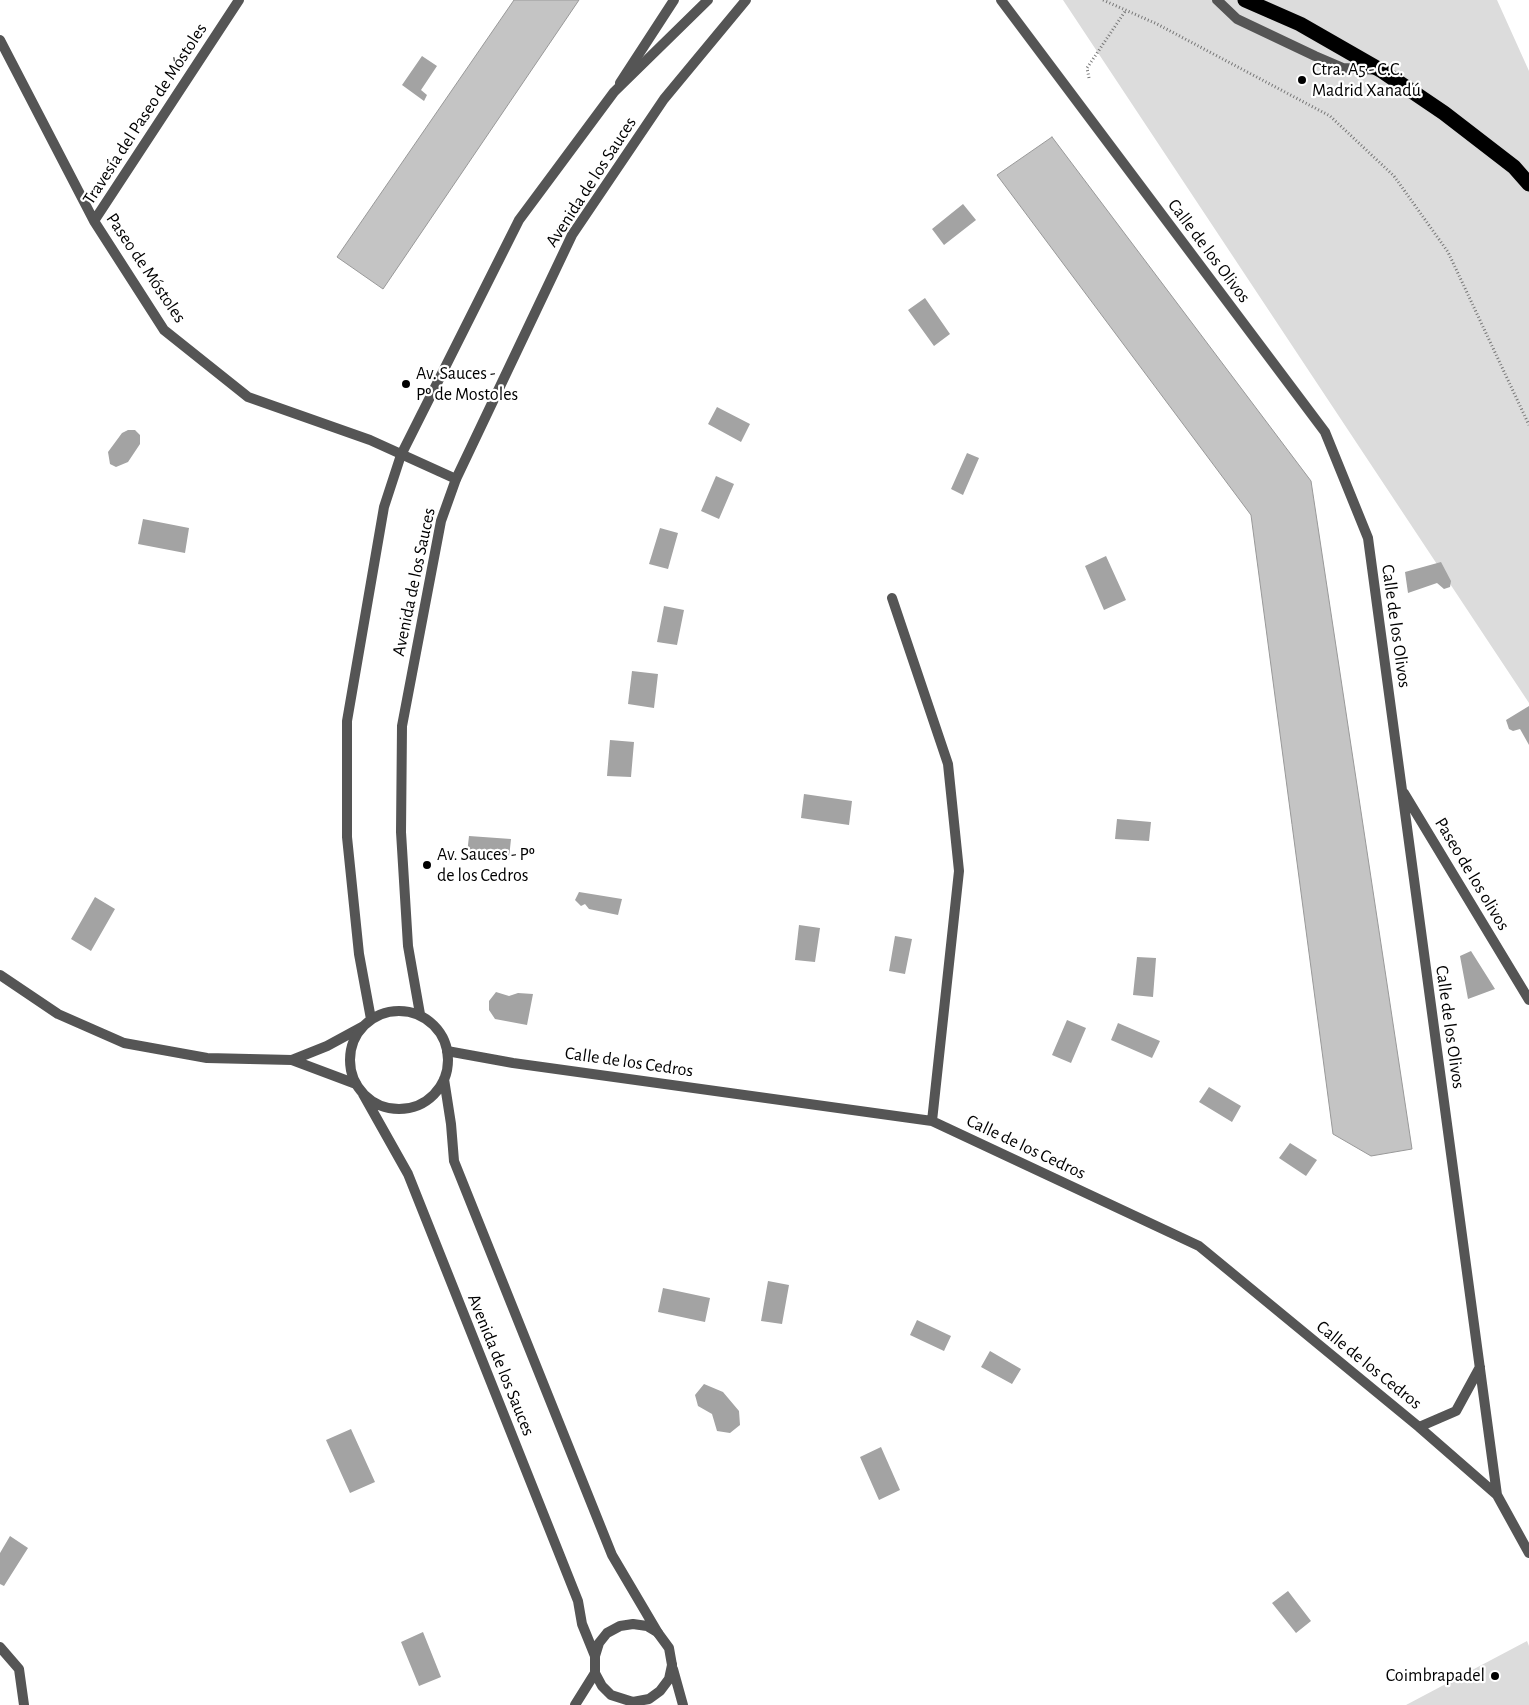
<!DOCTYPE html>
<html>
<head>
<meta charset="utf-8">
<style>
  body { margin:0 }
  canvas { display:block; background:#fff }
</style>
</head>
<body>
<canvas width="1529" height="1705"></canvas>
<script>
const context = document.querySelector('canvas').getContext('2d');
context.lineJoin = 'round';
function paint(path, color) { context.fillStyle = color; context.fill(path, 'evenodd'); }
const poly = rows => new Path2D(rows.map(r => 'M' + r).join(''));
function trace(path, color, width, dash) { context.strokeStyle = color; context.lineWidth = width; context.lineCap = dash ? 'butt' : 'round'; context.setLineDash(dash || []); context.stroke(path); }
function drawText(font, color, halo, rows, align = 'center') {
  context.font = font + ' "Alegreya Sans",sans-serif'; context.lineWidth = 4.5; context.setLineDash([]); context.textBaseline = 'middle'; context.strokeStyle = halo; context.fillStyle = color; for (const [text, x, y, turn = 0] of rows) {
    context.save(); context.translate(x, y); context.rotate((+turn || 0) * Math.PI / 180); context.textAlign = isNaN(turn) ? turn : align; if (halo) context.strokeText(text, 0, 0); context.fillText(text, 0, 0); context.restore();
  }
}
paint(poly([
  [1063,0,1497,0,1529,71,1529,703],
  [1527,1641,1529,1646,1529,1705,1406,1705]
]), '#dcdcdc');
paint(poly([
  [422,56,437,66,421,90,427,95,424,101,402,85],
  [963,204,976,220,944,245,932,229],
  [925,298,950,334,934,346,908,310],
  [717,407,750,424,741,442,708,424],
  [128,430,135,430,140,435,140,444,128,462,116,467,110,464,108,452,122,433],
  [967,453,979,458,963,495,951,489],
  [716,476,734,484,719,519,701,511],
  [143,519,189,528,185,553,138,544],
  [660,528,678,533,668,569,649,564],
  [1106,556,1126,600,1104,610,1085,566],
  [1441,562,1451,581,1450,587,1444,589,1437,583,1408,593,1405,572],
  [664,606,684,610,677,645,657,642],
  [632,671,658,674,654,708,628,704],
  [1529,706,1529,745,1520,729,1513,731,1509,729,1506,720],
  [610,740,634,742,631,777,607,776],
  [804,794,852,801,849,825,801,818],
  [1117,819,1151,822,1149,841,1115,839],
  [469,836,511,839,509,858,467,854],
  [579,892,622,899,618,915,589,909,585,904,581,906,575,900],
  [95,897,115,909,91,951,71,939],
  [799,925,820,928,815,962,795,960],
  [895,936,912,939,905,974,889,971],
  [1471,951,1495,989,1468,999,1460,956],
  [1137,957,1156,958,1153,997,1133,995],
  [496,992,509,996,518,993,533,994,527,1025,495,1019,489,1010,489,1001],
  [1067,1020,1086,1028,1071,1063,1052,1055],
  [1118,1023,1160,1041,1152,1058,1111,1040],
  [1209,1087,1241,1106,1232,1122,1199,1102],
  [1290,1143,1317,1160,1306,1176,1279,1158],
  [768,1281,789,1285,782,1324,761,1321],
  [663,1288,710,1298,705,1322,658,1312],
  [917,1320,951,1336,944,1351,910,1335],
  [990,1351,1021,1369,1012,1384,981,1367],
  [704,1384,723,1392,739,1411,740,1425,730,1433,717,1431,712,1414,698,1406,695,1395],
  [351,1429,375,1482,350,1493,326,1440],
  [881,1447,900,1490,879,1500,860,1457],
  [10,1536,28,1548,4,1586,0,1584,0,1553],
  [1288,1591,1311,1621,1296,1633,1272,1603],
  [423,1632,441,1677,419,1686,401,1642]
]), '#a3a3a3');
const building = poly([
  [514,0,579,0,383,289,337,257,514,0],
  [1052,137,1311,481,1412,1149,1371,1156,1333,1134,1251,515,997,175,1052,137]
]);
paint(building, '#c4c4c4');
trace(building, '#999', 1);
const motorway = poly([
  [1245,0,1300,24,1382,71,1444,113,1514,167,1529,184]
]);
trace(motorway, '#dbdbdb', 18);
trace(poly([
  [1103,0,1157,24,1330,116,1394,176,1448,252,1529,425],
  [1089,78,1087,68,1126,10]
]), '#777', 3, [1, 2.5]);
trace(poly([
  [1217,0,1237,19,1315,56,1343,68,1378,70]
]), '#555', 10);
trace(poly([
  [1001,0,1325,432,1368,538,1497,1495],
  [0,40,94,221,164,330,248,397,370,440,456,479],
  [620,83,674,0],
  [94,221,239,0],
  [892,598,948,764,959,871,932,1121],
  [1404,793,1529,1000],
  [0,975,58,1014,124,1043,207,1058,292,1060,356,1084],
  [447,1051,513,1063,932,1121,1199,1246,1419,1427,1497,1495,1529,1553],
  [292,1060,327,1046,362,1027],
  [1419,1427,1456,1411,1480,1367],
  [658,1633,669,1648,672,1665],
  [0,1647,19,1669,24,1705],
  [575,1705,595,1673]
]), '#555', 10);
trace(poly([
  '350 1060a49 49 0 1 1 98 0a49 49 0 1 1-98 0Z',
  [420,1014,408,946,401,832,402,726,441,521,456,479,572,235,664,99,746,0],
  [371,1019,359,954,347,837,347,721,384,507,401,455,519,220,614,92,708,0],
  [444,1079,451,1124,454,1161,612,1555,658,1633],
  [363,1094,408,1174,578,1601,582,1624,595,1656],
  [657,1632,647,1626,633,1624,620,1626,607,1633,599,1643,595,1656,595,1673,602,1686,611,1695,633,1702,649,1699,660,1691,669,1679,672,1665],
  [673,1669,683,1705]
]), '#555', 10);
trace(motorway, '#000', 15);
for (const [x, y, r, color] of [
  [1302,80,5,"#000"],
  [406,384,5,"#000"],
  [427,865,5,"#000"],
  [1495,1676,5,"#000"]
]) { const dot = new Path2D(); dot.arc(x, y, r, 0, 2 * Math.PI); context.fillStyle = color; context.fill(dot); trace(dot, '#fff', 2); }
drawText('18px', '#000', '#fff', [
  ["Ctra. A5 - C.C.",1312,70],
  ["Madrid Xanadú",1312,91],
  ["Av. Sauces -",416,374],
  ["Pº de Mostoles",416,395],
  ["Av. Sauces - Pº",437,855],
  ["de los Cedros",437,876],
  ["Coimbrapadel",1485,1676,"right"]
], 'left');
drawText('18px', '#000', '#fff', [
  ["Travesía del Paseo de Móstoles",145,114,-57],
  ["Avenida de los Sauces",591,182,-57],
  ["Calle de los Olivos",1209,251,53],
  ["Paseo de Móstoles",146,268,56],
  ["Avenida de los Sauces",414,582,-78],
  ["Calle de los Olivos",1396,626,82],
  ["Paseo de los olivos",1472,874,59],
  ["Calle de los Olivos",1450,1027,82],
  ["Calle de los Cedros",629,1062,8],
  ["Calle de los Cedros",1026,1147,25],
  ["Avenida de los Sauces",501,1365,68],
  ["Calle de los Cedros",1369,1365,39]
]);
</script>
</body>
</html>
